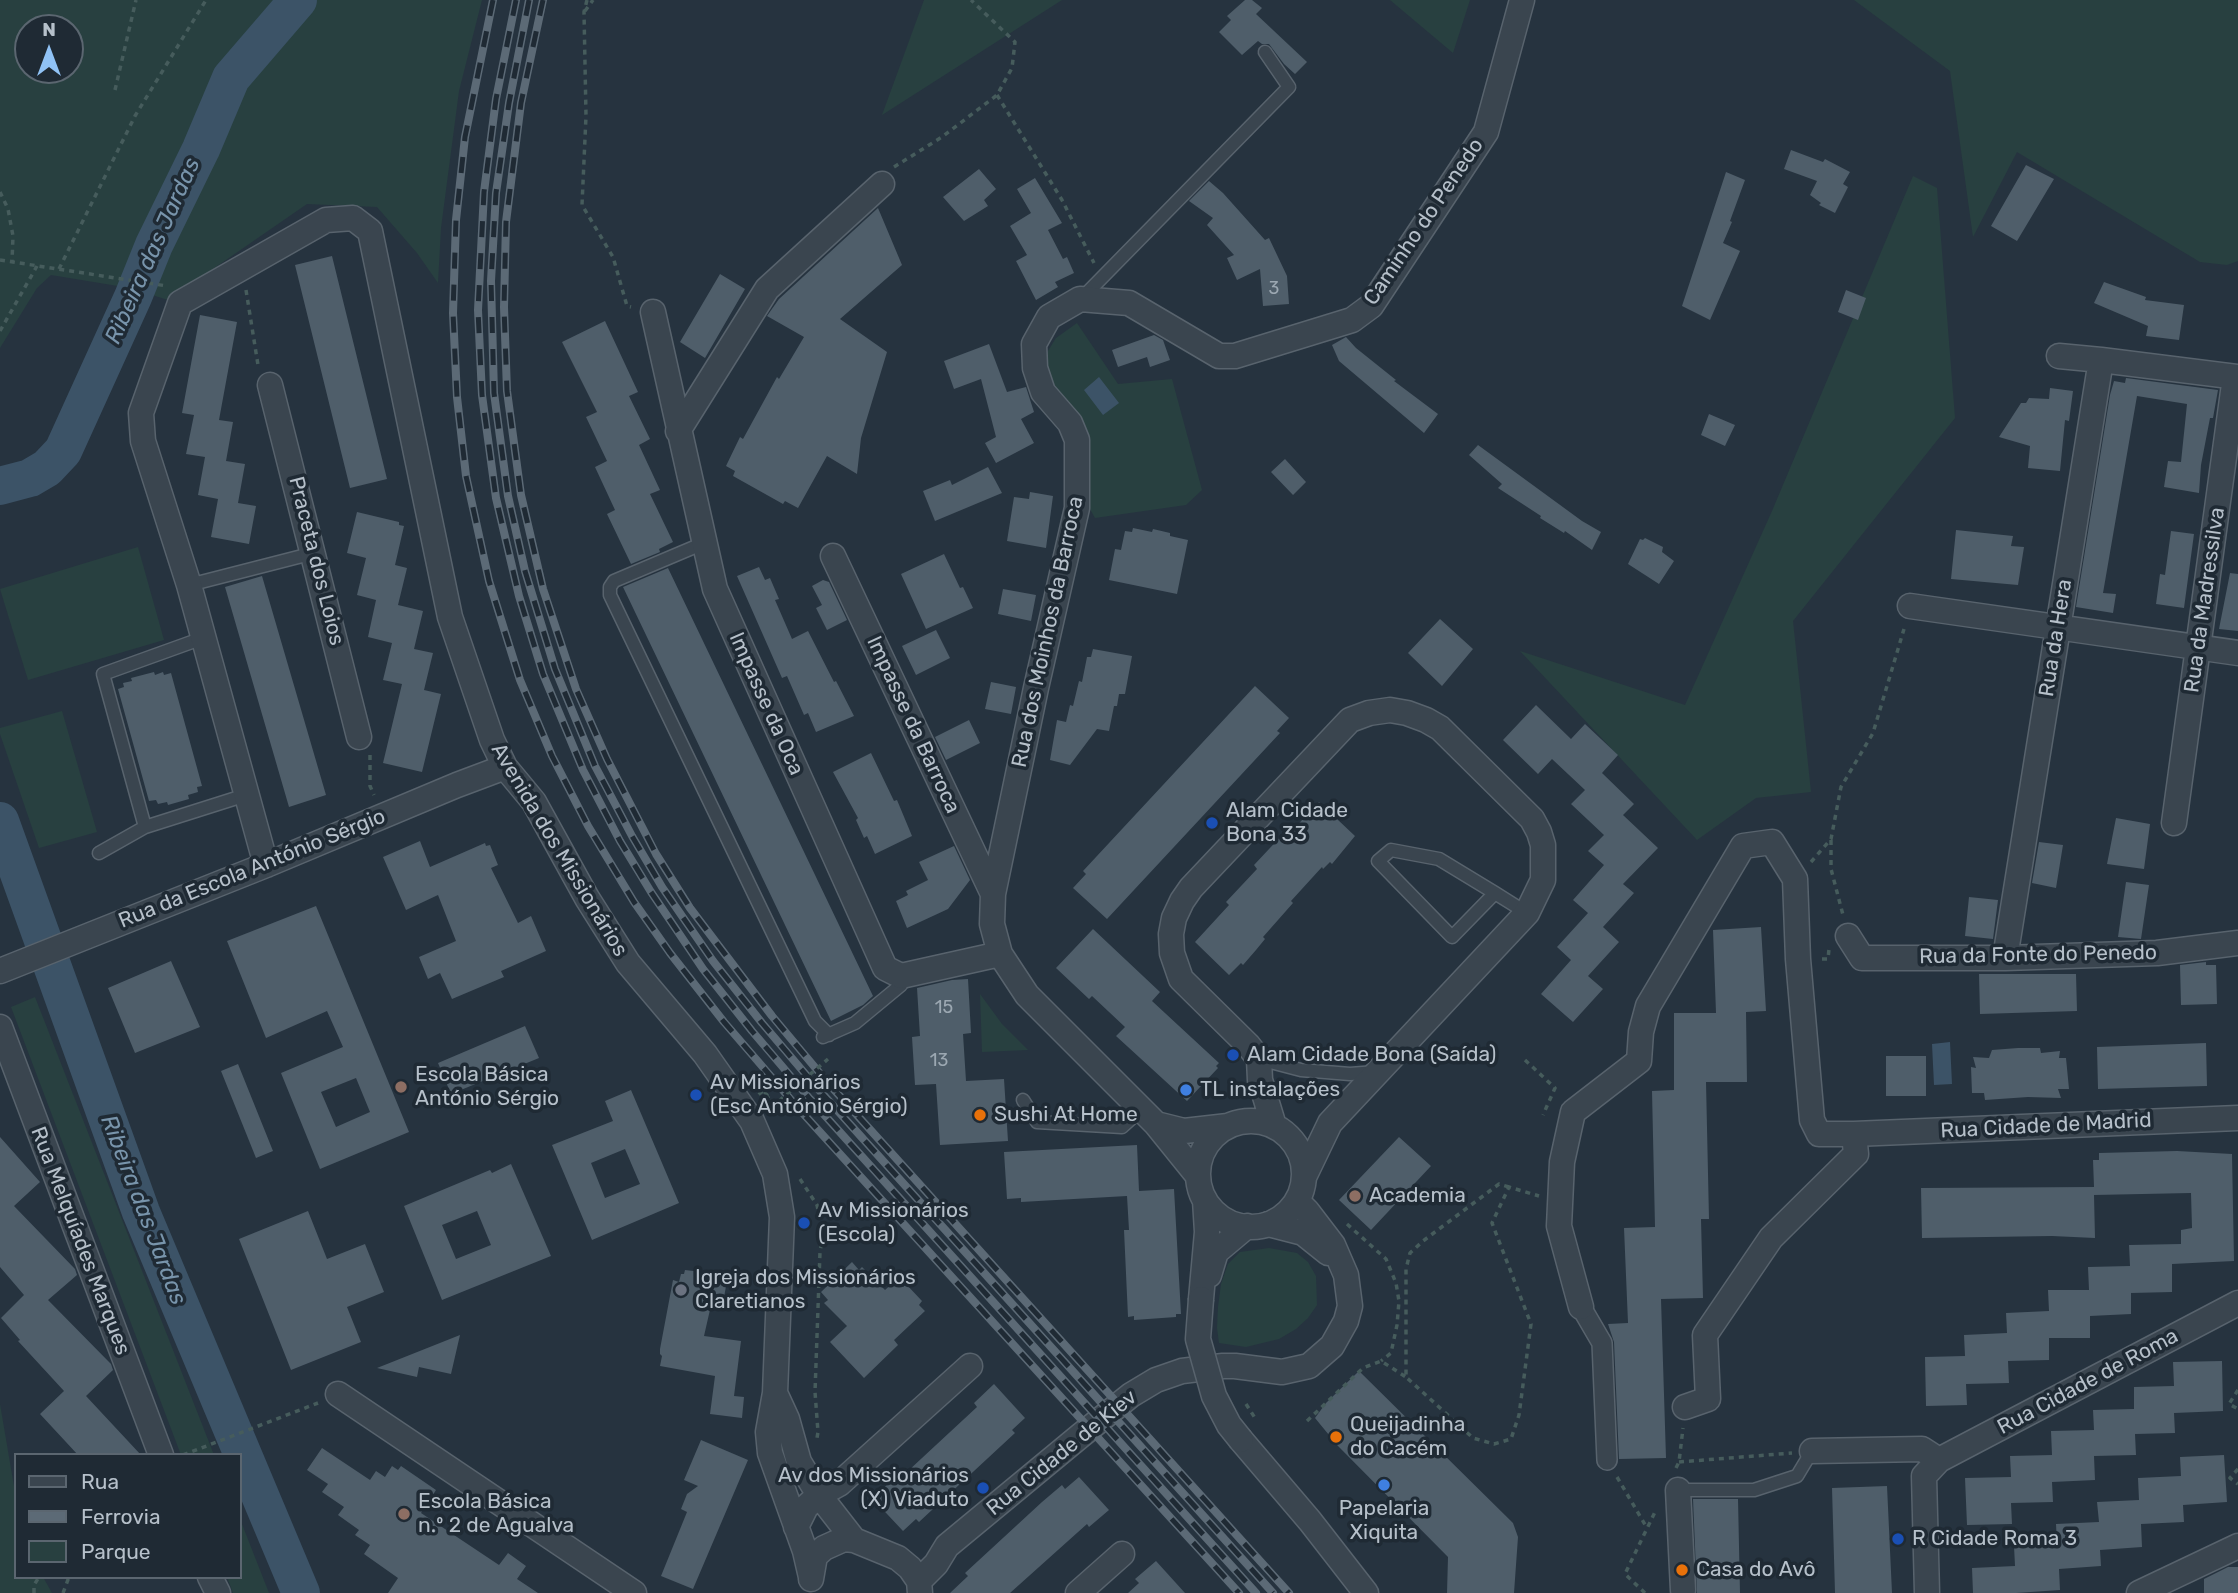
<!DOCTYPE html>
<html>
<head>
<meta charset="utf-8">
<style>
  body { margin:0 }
  #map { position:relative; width:2238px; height:1593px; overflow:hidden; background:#26333f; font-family:Rubik,sans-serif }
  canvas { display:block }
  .legend { position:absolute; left:14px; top:1453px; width:228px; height:126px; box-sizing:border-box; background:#1f2a34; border:2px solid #5b6670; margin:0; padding:9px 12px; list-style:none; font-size:21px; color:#b6c0ca }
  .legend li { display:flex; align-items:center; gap:14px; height:35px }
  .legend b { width:35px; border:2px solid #5b6670 }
  .north { position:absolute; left:14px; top:14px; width:70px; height:70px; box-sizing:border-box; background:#1f2a34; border:2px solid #5b6670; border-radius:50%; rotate:0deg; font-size:19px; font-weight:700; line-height:28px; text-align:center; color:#b6c0ca }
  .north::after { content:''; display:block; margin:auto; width:24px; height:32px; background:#90c2f5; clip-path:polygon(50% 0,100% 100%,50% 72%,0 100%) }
</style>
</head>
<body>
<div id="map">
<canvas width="2238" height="1593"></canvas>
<ul class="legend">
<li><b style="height:9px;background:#3a454f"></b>Rua</li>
<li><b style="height:9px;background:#5c6a76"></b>Ferrovia</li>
<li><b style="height:19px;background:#284040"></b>Parque</li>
</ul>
<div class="north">N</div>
</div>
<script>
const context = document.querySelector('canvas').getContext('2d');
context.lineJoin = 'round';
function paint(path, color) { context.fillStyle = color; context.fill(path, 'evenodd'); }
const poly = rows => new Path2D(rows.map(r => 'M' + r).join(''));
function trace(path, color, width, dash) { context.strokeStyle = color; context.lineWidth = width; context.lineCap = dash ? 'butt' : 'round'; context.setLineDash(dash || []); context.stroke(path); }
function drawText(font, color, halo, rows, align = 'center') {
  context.font = font + ' Rubik,sans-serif'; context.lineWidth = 7; context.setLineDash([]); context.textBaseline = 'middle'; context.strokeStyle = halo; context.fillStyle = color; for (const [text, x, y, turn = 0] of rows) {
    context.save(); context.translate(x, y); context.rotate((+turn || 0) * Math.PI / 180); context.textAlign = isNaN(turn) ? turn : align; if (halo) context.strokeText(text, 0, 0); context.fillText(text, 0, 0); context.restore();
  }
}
paint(poly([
  [0,0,482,0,459,91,441,228,438,283,417,253,377,207,307,204,168,300,130,288,51,275,37,288,0,348],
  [28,28,70,28,70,70,28,70],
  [924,0,1062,0,882,115],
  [1390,0,1470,0,1453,53],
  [1854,0,2238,0,2238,261,2227,265,2200,262,2017,152,1973,237,1950,71],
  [1913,176,1937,188,1955,418,1793,621,1811,792,1756,798,1697,840,1520,651,1685,705,1772,511],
  [1077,323,1118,384,1172,379,1202,490,1186,505,1095,518,1086,502,1046,378,1043,359,1056,338],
  [138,547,164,640,28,680,0,589],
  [62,711,97,832,39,848,0,734,0,728],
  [980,994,1002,1024,1028,1050,982,1052],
  [35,997,214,1455,181,1455,11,1007],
  [1269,1248,1297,1253,1308,1262,1316,1276,1317,1305,1308,1318,1296,1329,1279,1339,1246,1347,1219,1343,1217,1328,1218,1307,1221,1284,1228,1264,1240,1252],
  [0,1404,16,1498,16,1577,43,1577,52,1593,0,1593],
  [240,1519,269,1593,233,1593,227,1577,240,1577]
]), '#284040');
paint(poly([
  [1099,377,1119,403,1103,415,1084,390],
  [1950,1042,1952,1084,1934,1085,1932,1044]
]), '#3c5367');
trace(poly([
  [231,67,235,71]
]), '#3c5367', 6);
trace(poly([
  [0,486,30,478,47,468,63,451,133,297,154,245,201,149,231,78,298,0],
  [0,821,141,1212,301,1593]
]), '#3c5367', 38);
paint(poly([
  [1245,0,1252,0,1262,8,1256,14,1307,62,1295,74,1284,64,1269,44,1262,44,1258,41,1242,55,1219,32,1231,20,1227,16],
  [1791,150,1823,162,1825,159,1850,172,1843,184,1848,187,1835,213,1819,205,1821,203,1810,195,1817,181,1784,169],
  [2026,165,2054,179,2017,241,1991,226],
  [979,169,996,189,984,200,988,206,964,221,943,197],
  [1726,172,1745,180,1730,221,1732,222,1723,243,1740,251,1710,320,1682,306],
  [1035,178,1062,223,1048,230,1063,259,1067,257,1074,273,1055,282,1058,287,1036,300,1016,261,1027,255,1010,226,1031,213,1017,189],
  [1209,181,1223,193,1265,240,1269,238,1287,276,1289,304,1263,306,1260,269,1237,280,1227,258,1234,255,1207,225,1213,218,1189,201],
  [878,208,902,265,840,319,887,352,861,438,857,474,827,456,798,508,785,501,783,504,733,476,735,471,726,466,740,437,743,439,777,377,779,379,804,337,767,316,779,299],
  [332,256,387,479,350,488,295,265],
  [720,274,745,289,705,358,680,342],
  [2104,282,2146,297,2145,300,2184,305,2179,340,2146,336,2148,326,2094,303],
  [1846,290,1866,298,1858,320,1838,312],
  [200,315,237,322,219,420,233,422,226,461,245,464,238,503,256,506,249,544,211,537,218,499,198,495,205,457,186,454,194,415,182,413],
  [605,321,638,392,629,396,650,439,639,445,660,490,650,494,673,542,659,549,660,552,631,564,607,514,615,510,595,467,607,461,586,417,597,412,562,342],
  [1154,335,1163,340,1170,360,1150,367,1147,357,1118,367,1112,350],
  [1346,337,1356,348,1396,380,1394,381,1438,414,1424,433,1339,361,1332,345],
  [989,344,1007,392,1026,387,1034,412,1021,419,1034,443,996,463,985,443,996,437,981,379,954,389,944,361],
  [2126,378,2218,390,2213,418,2210,418,2201,465,2199,493,2164,487,2168,461,2181,462,2187,404,2137,396,2103,593,2116,594,2113,613,2076,607,2110,395,2114,381,2125,383],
  [2050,388,2073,391,2069,421,2065,420,2060,471,2028,468,2030,446,1999,437,2021,403,2026,403,2029,398,2049,399],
  [1709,414,1735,425,1725,446,1701,435],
  [1478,445,1582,521,1601,532,1592,550,1565,531,1564,533,1540,518,1541,516,1498,488,1502,484,1469,455],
  [1285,459,1306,482,1293,495,1271,472],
  [988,467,1002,493,935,521,923,491,950,480,952,485],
  [1030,492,1053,496,1046,548,1007,541,1014,497,1029,499],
  [357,512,399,522,399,525,404,526,395,565,407,568,398,605,423,611,414,649,433,653,424,690,441,694,422,772,383,763,402,684,383,680,392,643,368,637,376,600,357,595,366,558,347,553],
  [1133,528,1152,532,1153,529,1170,533,1170,536,1188,540,1177,594,1109,580,1115,549,1121,550,1125,531,1132,532],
  [1956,530,2013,536,2011,546,2024,547,2018,585,1951,579],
  [2171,531,2194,534,2184,608,2156,604,2160,574,2165,575],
  [1645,538,1663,547,1662,552,1674,561,1659,584,1628,564,1640,539,1643,540],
  [944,554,960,588,963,587,973,608,926,629,901,574],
  [759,567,765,580,770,578,779,599,775,600,792,639,808,631,834,682,836,681,854,716,816,732,808,713,804,715,787,676,782,678,737,576],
  [668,568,873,996,863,1005,831,1021,623,587],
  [2230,573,2238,574,2238,631,2219,629],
  [262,576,326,795,289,807,225,587],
  [823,580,829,582,847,620,827,630,816,608,822,605,812,586],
  [1003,589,1036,595,1031,621,998,614],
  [1440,619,1473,649,1442,686,1408,653],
  [936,630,950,658,916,675,902,646],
  [1093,649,1132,656,1125,694,1119,694,1117,706,1114,706,1109,731,1097,729,1070,765,1050,760,1057,720,1066,722,1070,705,1073,706,1079,681,1082,682,1087,657,1091,657],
  [154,672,155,675,163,672,164,675,171,673,202,786,197,787,198,792,188,795,189,799,168,805,167,802,158,804,156,800,149,801,118,689,124,687,123,683,132,681,131,678],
  [991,682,1016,687,1011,714,985,709],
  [1255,686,1289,718,1277,731,1280,733,1107,919,1073,888,1086,874,1083,871],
  [1536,705,1571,739,1585,724,1618,755,1602,773,1634,804,1623,815,1658,848,1623,884,1634,893,1603,927,1619,942,1588,976,1603,989,1573,1022,1541,994,1571,960,1557,947,1588,913,1573,900,1604,865,1588,851,1604,835,1571,804,1585,790,1552,759,1538,774,1503,740],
  [969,720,980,743,946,760,935,737],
  [871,753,894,801,897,800,912,836,875,854,867,836,864,838,856,820,858,818,833,772],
  [1319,802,1355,836,1332,864,1330,862,1323,869,1322,867,1291,901,1293,903,1263,937,1265,939,1256,950,1243,965,1241,963,1229,975,1195,942,1229,905,1226,902,1257,869,1254,865,1285,832,1288,835],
  [2116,818,2150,824,2144,869,2107,864],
  [420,841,430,867,485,843,486,846,490,845,498,865,491,868,518,923,531,916,546,951,501,971,504,977,452,999,440,973,428,979,419,957,456,941,438,895,406,910,383,857],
  [2039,842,2063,845,2056,888,2032,883],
  [954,846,970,880,948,909,907,928,896,901,908,895,906,891,928,880,919,862],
  [2126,882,2149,885,2141,939,2118,937],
  [1969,897,1998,900,1993,939,1965,936],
  [316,906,409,1132,320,1169,281,1073,343,1047,327,1011,266,1038,227,941],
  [356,1078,370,1112,336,1127,321,1092],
  [1761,927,1766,1011,1746,1012,1747,1082,1706,1082,1709,1219,1701,1219,1703,1298,1661,1299,1666,1458,1619,1459,1614,1342,1608,1324,1628,1323,1624,1228,1655,1227,1652,1091,1674,1090,1674,1013,1716,1013,1713,930],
  [1093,929,1160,992,1152,1001,1219,1063,1216,1066,1218,1068,1187,1101,1116,1036,1125,1027,1092,996,1089,999,1056,968],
  [171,961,200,1027,135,1053,108,988],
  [2206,962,2206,965,2216,965,2217,1004,2181,1005,2180,965],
  [1979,974,2076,974,2077,1011,1980,1014],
  [968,979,971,1033,963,1034,966,1081,1004,1079,1008,1141,940,1145,936,1084,915,1085,912,1037,920,1036,917,988,952,980],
  [525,1026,539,1058,451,1094,438,1063],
  [2206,1043,2207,1086,2098,1089,2097,1047],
  [2018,1048,2040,1048,2041,1053,2060,1051,2059,1058,2066,1058,2069,1089,2058,1089,2061,1098,2028,1097,1985,1100,1984,1093,1972,1093,1971,1067,1976,1068,1973,1057,1989,1058,1992,1050],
  [1886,1056,1926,1056,1926,1096,1886,1096],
  [238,1064,273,1151,256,1158,221,1071],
  [631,1090,679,1203,592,1240,552,1145,613,1121,605,1101],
  [625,1149,640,1184,605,1198,591,1163],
  [0,1137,40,1182,14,1206,75,1269,77,1275,48,1300,111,1364,113,1370,86,1396,141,1455,78,1455,40,1414,64,1391,18,1341,20,1340,1,1318,24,1295,0,1267],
  [1399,1137,1431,1166,1371,1230,1339,1200],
  [1137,1145,1139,1191,1174,1189,1181,1314,1176,1314,1176,1317,1134,1320,1134,1316,1128,1317,1124,1230,1129,1230,1127,1196,1021,1202,1021,1198,1007,1199,1004,1152],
  [2177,1151,2232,1154,2234,1261,2172,1264,2172,1292,2131,1293,2131,1314,2090,1316,2090,1338,2049,1338,2049,1360,2008,1361,2009,1383,1966,1384,1967,1405,1926,1406,1925,1357,1965,1356,1964,1335,2007,1333,2006,1313,2049,1311,2048,1290,2089,1290,2088,1267,2130,1266,2129,1245,2181,1244,2181,1230,2192,1228,2191,1193,2094,1195,2095,1238,2052,1236,1922,1238,1921,1188,2094,1187,2093,1160,2099,1160,2099,1153],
  [511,1164,551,1256,442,1300,404,1206,490,1170,492,1173],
  [477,1211,491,1245,456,1259,442,1225],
  [308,1211,327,1259,365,1244,384,1292,347,1307,361,1342,291,1370,239,1239],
  [852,1262,859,1270,862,1267,885,1290,896,1280,903,1287,906,1284,922,1301,919,1305,925,1311,894,1340,898,1345,864,1378,830,1342,847,1326,824,1303,828,1300,821,1292],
  [685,1270,728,1275,723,1303,712,1301,704,1336,741,1341,734,1396,744,1397,742,1418,710,1414,715,1376,660,1366,662,1356,660,1354,660,1349,673,1280,679,1282,681,1274,684,1274],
  [460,1335,451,1374,419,1367,417,1377,377,1368],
  [2222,1361,2223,1411,2174,1413,2175,1433,2135,1434,2136,1455,2094,1456,2095,1480,2052,1482,2053,1502,2011,1503,2012,1524,1967,1525,1965,1478,2011,1477,2010,1456,2052,1455,2051,1431,2094,1430,2093,1410,2134,1409,2134,1387,2174,1386,2173,1362],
  [1359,1371,1513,1523,1518,1537,1514,1593,1447,1593,1448,1557,1338,1446,1315,1418,1326,1403],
  [994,1384,1025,1418,1012,1430,1015,1433,919,1522,916,1519,903,1531,872,1498,891,1481,894,1484,936,1445,977,1407,974,1403],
  [701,1440,748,1460,693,1589,661,1576,687,1512,681,1509,687,1494,698,1486,684,1480],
  [322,1448,370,1480,376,1471,385,1477,392,1466,398,1470,401,1466,436,1490,421,1513,499,1565,508,1553,526,1566,517,1579,538,1593,388,1593,398,1578,364,1554,370,1545,355,1535,359,1530,338,1515,344,1507,322,1492,328,1484,307,1470],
  [2224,1455,2227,1502,2183,1505,2184,1522,2141,1524,2142,1547,2100,1550,2101,1566,2059,1569,2060,1590,2016,1593,1973,1593,1972,1568,2015,1566,2014,1546,2057,1544,2056,1524,2099,1522,2097,1502,2139,1500,2138,1478,2181,1476,2180,1457],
  [1079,1477,1109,1510,1089,1527,1087,1524,1010,1593,950,1593,968,1576,965,1573,1042,1502,1062,1485,1065,1489],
  [1887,1486,1892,1593,1835,1593,1832,1488],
  [1693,1499,1738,1499,1740,1593,1697,1593],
  [1156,1561,1185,1593,1128,1593,1139,1583,1135,1579],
  [2228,1567,2238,1567,2238,1593,2204,1593,2204,1579]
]), '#4f5e6a');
const service = poly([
  [1081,299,1289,87,1265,52],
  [704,543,614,581,610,587,610,595,815,1021,829,1035],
  [189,585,314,553],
  [145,827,103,674,203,638],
  [99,853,145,827,246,795],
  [1495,893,1452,937,1378,861,1391,850,1439,859,1495,893,1527,913],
  [823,1037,855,1023,901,985,901,976],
  [1259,1059,1301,1070,1350,1074,1376,1072],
  [1023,1100,1037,1122,1122,1127,1142,1109],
  [1678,1490,1754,1490,1797,1476,1812,1451]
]);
const pedestrian = poly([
  [1581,1307,1602,1343,1607,1460]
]);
const minor = poly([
  [653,312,715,589,885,968,901,976,1000,954],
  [2101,360,2238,377],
  [270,385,359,737],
  [678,431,767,289,882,184],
  [833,556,993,894],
  [1910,606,2238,653],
  [2174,823,2235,377],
  [266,865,189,585,143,441,141,413,180,303,326,220,353,218,370,231,450,617,492,740,505,767,534,802,587,898,628,963,705,1054,752,1121,775,1174,782,1217,775,1393,768,1432,770,1453,805,1551,811,1577],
  [1848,936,1862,958,2005,958,2157,953,2238,943],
  [2005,958,2101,360,2059,356],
  [0,971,266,865,457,785,505,767],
  [0,1027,161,1455],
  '1198 1174a53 53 0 1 1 106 0a53 53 0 1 1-106 0Z',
  [1156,1124,1184,1131,1228,1126],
  [1274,1126,1260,1080,1259,1059,1248,1045,1181,979,1172,953,1171,934,1174,918,1182,901,1191,888,1350,720,1369,713,1390,710,1407,713,1426,720,1440,728,1532,819,1539,832,1543,845,1543,880,1527,913,1330,1123,1305,1175],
  [1854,1134,2238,1118],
  [1198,1176,1156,1124,1027,995,1000,954,992,924,993,894,1036,688,1077,508,1077,440,1070,423,1043,392,1035,368,1034,344,1049,317,1080,299,1129,303,1219,356,1235,356,1352,320,1371,306,1486,132,1522,0],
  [1268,1224,1303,1233,1328,1253],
  [1209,1275,1216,1252,1247,1226],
  [1201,1299,1207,1232,1205,1200],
  [1581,1307,1559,1226,1562,1162,1573,1112,1639,1061,1641,1032,1648,1006,1743,846,1772,842,1795,879,1798,959,1812,1120,1819,1134,1854,1134,1856,1154,1771,1238,1705,1335,1708,1399,1685,1407],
  [775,1393,787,1419,799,1462,819,1495,854,1540],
  [338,1394,634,1593],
  [1241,1440,1310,1521,1366,1593],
  [1812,1451,1922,1449,1939,1460],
  [1678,1490,1683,1590],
  [796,1527,806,1507,819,1495,839,1484,970,1366],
  [210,1577,218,1593],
  [811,1579,815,1556,824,1548,844,1539,854,1540,898,1558,910,1568,919,1581,920,1593],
  [919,1581,936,1564,947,1546,1080,1436,1131,1395,1156,1380,1182,1371,1223,1366,1235,1366,1282,1372,1309,1366,1332,1346,1346,1321,1350,1306,1346,1275,1333,1245,1307,1211,1297,1201],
  [1078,1593,1122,1554],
  [1927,1593,1924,1476,1939,1460,2238,1303],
  [2139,1593,2238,1546]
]);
trace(service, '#58636d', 15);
trace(pedestrian, '#58636d', 22);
trace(minor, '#58636d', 27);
trace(poly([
  [587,0,584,12,586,116,582,205,613,257,627,306,631,307],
  [585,11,593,0],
  [115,90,136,0],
  [997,95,1062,200,1094,263],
  [894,167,942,137,997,95,1012,68,1015,42,971,0],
  [0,192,8,209,13,236,12,262],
  [0,260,167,286],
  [59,269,135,116,206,0],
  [246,290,258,365],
  [0,331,37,266],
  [370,755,370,786,374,795],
  [1831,840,1831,869,1843,915],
  [1811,862,1831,839,1841,787,1873,733,1904,629],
  [1822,959,1828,959,1829,949],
  [1525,1060,1555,1088,1543,1115],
  [756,1087,763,1090,775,1105,770,1110],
  [800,1179,817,1205,823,1234,820,1252,815,1392,818,1432,817,1438],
  [1509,1187,1499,1184,1423,1241,1410,1253,1406,1269,1406,1377,1473,1438,1494,1444,1511,1439,1519,1415,1531,1324,1492,1223,1509,1187,1539,1196],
  [1347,1224,1386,1259,1396,1283,1399,1301,1397,1325,1391,1353,1381,1361],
  [2238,1390,2229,1404,2238,1409],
  [1246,1404,1255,1418],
  [1307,1421,1363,1368,1381,1361,1406,1377],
  [183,1455,318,1403],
  [1679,1462,1792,1453],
  [1676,1468,1679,1462,1683,1428],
  [2238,1469,2230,1478,2238,1484],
  [1617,1477,1647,1528],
  [34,1593,34,1585,39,1577],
  [63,1593,69,1577],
  [1645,1593,1625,1574,1656,1510]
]), '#465c5c', 3.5, [5, 5]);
trace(service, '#3a454f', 12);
trace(pedestrian, '#3a454f', 19);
trace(minor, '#3a454f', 24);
const rail = poly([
  [493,0,465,137,456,220,453,313,457,397,466,476,489,581,520,680,552,756,588,826,634,902,670,953,724,1022,799,1109,1239,1593],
  [516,0,496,99,484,192,478,310,482,395,496,498,519,596,543,674,583,770,620,841,651,892,703,969,752,1031,810,1099,1256,1593],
  [529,0,509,103,496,193,491,281,494,393,508,496,525,571,555,669,595,766,632,836,662,887,713,961,762,1023,819,1090,1273,1593],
  [543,0,521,103,506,222,504,307,507,391,521,495,543,589,576,689,607,759,656,854,690,908,772,1016,828,1083,1289,1593]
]);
trace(rail, '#5c6a76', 8);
trace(rail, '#1f2a34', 5, [16]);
const minorBridge = poly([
  [1201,1299,1198,1339,1214,1396,1229,1425,1241,1440]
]);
trace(minorBridge, '#58636d', 27, []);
trace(poly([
  [770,1110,758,1095,763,1091,774,1105,828,1059]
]), '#465c5c', 3.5, [5, 5]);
trace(minorBridge, '#3a454f', 24);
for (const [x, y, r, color] of [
  [1212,823,7,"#1a4fb4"],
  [1233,1055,7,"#1a4fb4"],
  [401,1087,7,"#8d6e63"],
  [1186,1090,7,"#3f7fe0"],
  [696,1095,7,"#1a4fb4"],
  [980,1115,7,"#e8710a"],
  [1355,1196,7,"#8d6e63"],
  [804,1223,7,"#1a4fb4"],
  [681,1290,7,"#6b7280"],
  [1336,1437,7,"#e8710a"],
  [1384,1485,7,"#3f7fe0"],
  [983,1488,7,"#1a4fb4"],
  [404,1514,7,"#8d6e63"],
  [1898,1539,7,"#1a4fb4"],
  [1682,1570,7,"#e8710a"]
]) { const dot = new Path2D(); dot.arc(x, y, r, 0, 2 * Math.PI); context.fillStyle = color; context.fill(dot); trace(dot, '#1f2a34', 2.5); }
drawText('18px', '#9ca8b2', null, [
  ["3",1274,289],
  ["15",944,1008],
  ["13",939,1061]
]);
drawText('21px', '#b6c0ca', '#1f2a34', [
  ["Caminho do Penedo",1424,222,-56],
  ["Praceta dos Loios",316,561,76],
  ["Rua da Madressilva",2205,600,-82],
  ["Rua dos Moinhos da Barroca",1048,632,-78],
  ["Rua da Hera",2056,638,-81],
  ["Impasse da Oca",766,704,66],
  ["Impasse da Barroca",913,725,65],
  ["Avenida dos Missionários",559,850,59],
  ["Rua da Escola António Sérgio",252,869,-22],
  ["Rua da Fonte do Penedo",2038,955,-1],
  ["Rua Cidade de Madrid",2046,1126,-3],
  ["Rua Melquíades Marques",80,1241,69],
  ["Rua Cidade de Roma",2088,1382,-28],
  ["Rua Cidade de Kiev",1062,1453,-39]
]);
drawText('21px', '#b6c0ca', '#1f2a34', [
  ["Alam Cidade",1226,811],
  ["Bona 33",1226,835],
  ["Alam Cidade Bona (Saída)",1247,1055],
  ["Escola Básica",415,1075],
  ["António Sérgio",415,1099],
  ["Av Missionários",710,1083],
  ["(Esc António Sérgio)",710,1107],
  ["TL instalações",1200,1090],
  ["Sushi At Home",994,1115],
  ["Academia",1369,1196],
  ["Av Missionários",818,1211],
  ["(Escola)",818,1235],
  ["Igreja dos Missionários",695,1278],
  ["Claretianos",695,1302],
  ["Queijadinha",1350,1425],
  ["do Cacém",1350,1449],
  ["Av dos Missionários",969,1476,"right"],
  ["(X) Viaduto",969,1500,"right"],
  ["Escola Básica",418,1502],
  ["n.º 2 de Agualva",418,1526],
  ["Papelaria",1384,1509,"center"],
  ["Xiquita",1384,1533,"center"],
  ["R Cidade Roma 3",1912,1539],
  ["Casa do Avô",1696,1570]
], 'left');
drawText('italic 23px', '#7894ab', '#1f2a34', [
  ["Ribeira das Jardas",153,251,-66],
  ["Ribeira das Jardas",143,1210,69]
]);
</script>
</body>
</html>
